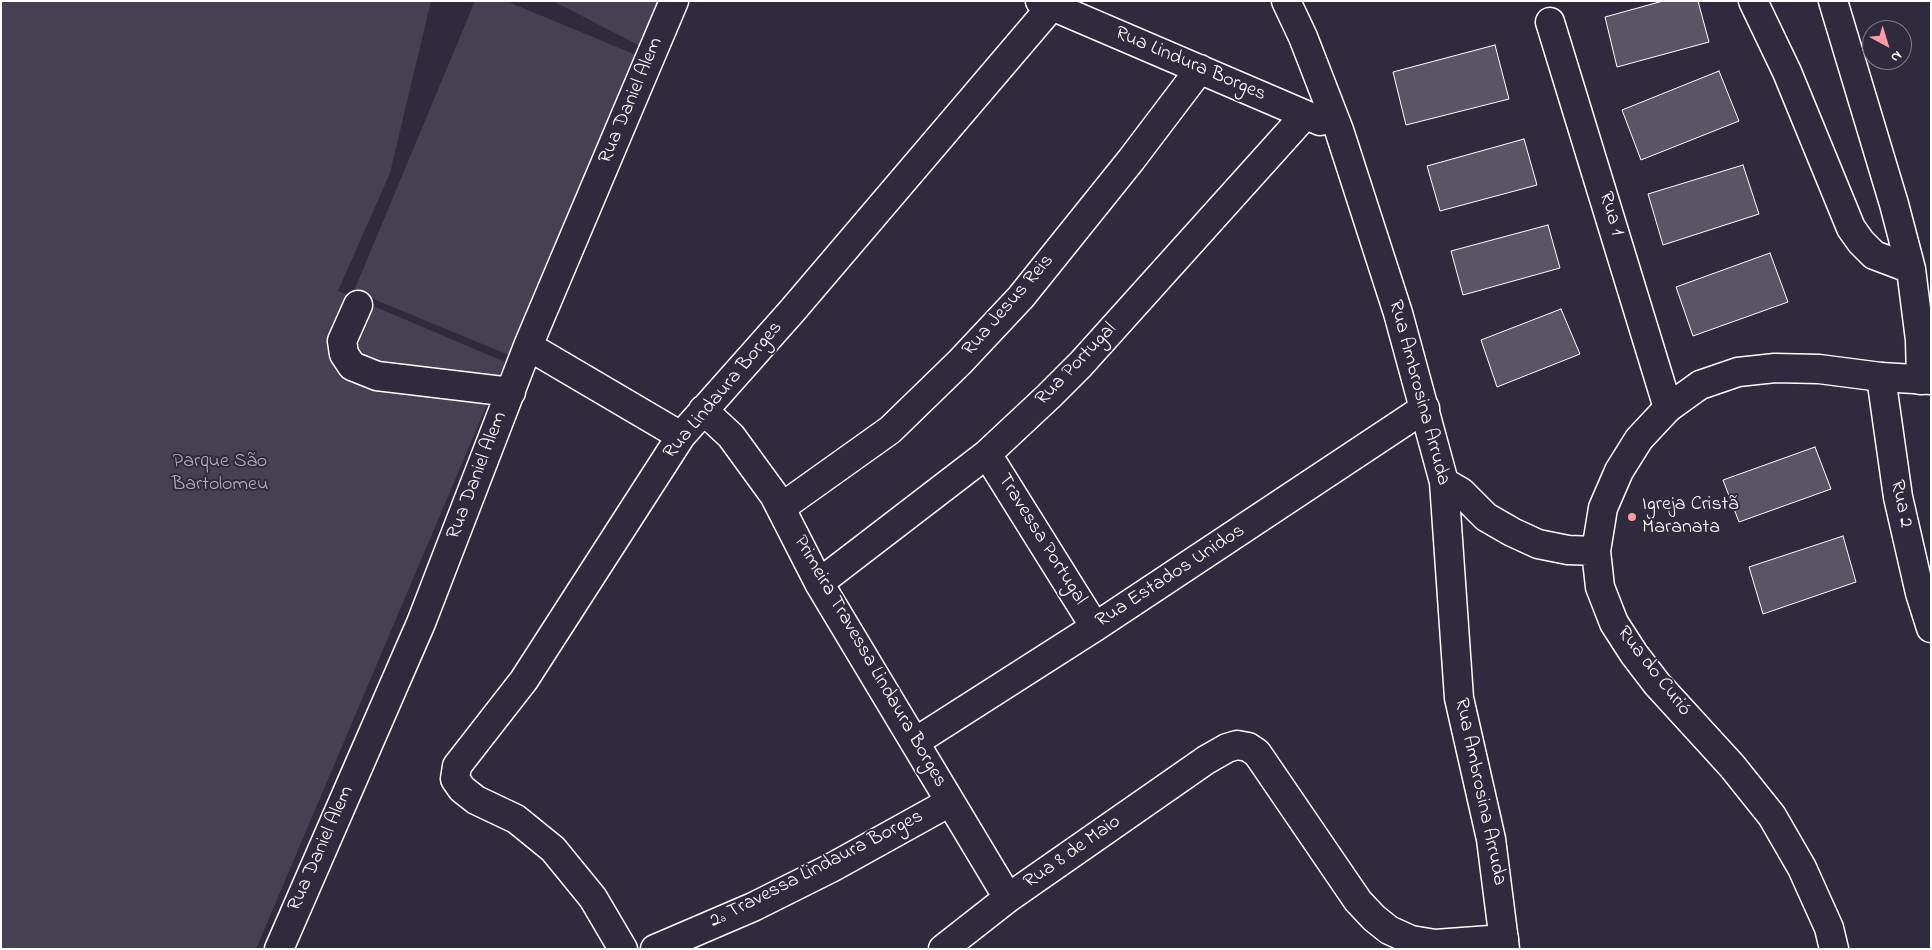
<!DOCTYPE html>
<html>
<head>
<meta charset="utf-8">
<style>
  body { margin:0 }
  #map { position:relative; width:1932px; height:950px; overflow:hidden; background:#2f2a3d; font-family:"Indie Flower",sans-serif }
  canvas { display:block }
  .frame { position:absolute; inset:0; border:2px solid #fff; pointer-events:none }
  .north { position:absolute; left:1862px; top:20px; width:50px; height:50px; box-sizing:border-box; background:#2f2a3d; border:1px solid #827f8b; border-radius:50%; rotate:141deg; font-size:14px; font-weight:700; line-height:20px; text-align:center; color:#fff }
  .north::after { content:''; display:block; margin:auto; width:18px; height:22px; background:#ff9aa2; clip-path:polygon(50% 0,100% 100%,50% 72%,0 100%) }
</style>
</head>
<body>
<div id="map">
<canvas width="1932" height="950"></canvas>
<div class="frame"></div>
<div class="north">N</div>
</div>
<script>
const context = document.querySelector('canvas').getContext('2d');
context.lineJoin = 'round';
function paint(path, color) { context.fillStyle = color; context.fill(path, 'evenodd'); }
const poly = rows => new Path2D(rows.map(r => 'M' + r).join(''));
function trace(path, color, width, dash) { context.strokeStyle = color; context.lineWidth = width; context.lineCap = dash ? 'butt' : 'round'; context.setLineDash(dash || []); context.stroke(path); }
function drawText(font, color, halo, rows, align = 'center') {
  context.font = font + ' "Indie Flower",sans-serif'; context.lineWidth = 4; context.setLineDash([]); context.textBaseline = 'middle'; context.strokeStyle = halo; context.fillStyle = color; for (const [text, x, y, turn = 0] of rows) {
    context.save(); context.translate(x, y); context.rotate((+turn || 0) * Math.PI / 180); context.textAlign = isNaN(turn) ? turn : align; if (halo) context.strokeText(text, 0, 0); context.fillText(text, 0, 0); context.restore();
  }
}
paint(poly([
  [1,1,431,1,390,173,338,291,505,362,256,949,1,949],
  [475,1,506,1,641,57,516,358,354,291],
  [553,1,657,1,640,46]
]), '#464152');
const building = poly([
  [1663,1,1698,1,1709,42,1617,67,1605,17,1663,1],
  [1495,45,1509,99,1406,125,1393,72,1495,45],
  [1719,71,1739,121,1641,160,1622,110,1719,71],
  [1524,139,1537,185,1440,211,1427,166,1524,139],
  [1743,165,1759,214,1663,245,1648,194,1743,165],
  [1548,225,1560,268,1463,295,1451,251,1548,225],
  [1770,253,1788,302,1693,336,1676,287,1770,253],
  [1561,309,1580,354,1497,387,1481,340,1561,309],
  [1815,447,1831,489,1739,522,1723,480,1815,447],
  [1843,536,1856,582,1763,614,1749,567,1843,536]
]);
paint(building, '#595564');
trace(building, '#fff', 1);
const street = poly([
  [1040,1,1320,121],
  [1753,1,1787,72,1851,228,1861,242,1874,255,1911,269],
  [1833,1,1894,204,1911,269,1920,340,1921,380],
  [1550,22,1668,408],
  [358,305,342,341,344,354,352,366,377,376,511,392],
  [528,346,681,436],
  [1881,377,1898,497,1920,593,1931,628],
  [703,410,731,436,774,495,819,583,1008,898],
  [987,454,1095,627],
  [782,507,890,430,960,362,1021,297,1131,160,1200,69],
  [819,583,987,454,1049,396,1081,364,1305,115],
  [915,742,1095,627,1425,408],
  [279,949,421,623,528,346,674,1],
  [623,949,593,898,553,849,516,819,476,800,462,789,455,779,457,766,524,680,681,436,792,311,1051,7],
  [655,949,753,907,831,868,950,802],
  [943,949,1008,898,1206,760,1227,748,1237,745,1248,747,1257,753,1358,901,1374,918,1389,930,1411,940,1435,944,1504,939]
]);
const secondary = poly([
  [1286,1,1303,37,1339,130,1398,313,1444,482,1459,698,1491,839,1505,949],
  [1444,482,1461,492,1486,517,1512,532,1538,544,1568,550,1596,551],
  [1834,949,1829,928,1802,868,1772,816,1732,766,1657,684,1634,654,1614,623,1600,587,1596,551,1603,508,1619,471,1639,439,1668,408,1700,385,1738,372,1775,368,1819,369,1881,377,1931,380]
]);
trace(street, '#fff', 31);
trace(secondary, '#fff', 31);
trace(street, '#2f2a3d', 28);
trace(secondary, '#2f2a3d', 28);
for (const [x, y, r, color] of [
  [1632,517,5,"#ff9aa2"]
]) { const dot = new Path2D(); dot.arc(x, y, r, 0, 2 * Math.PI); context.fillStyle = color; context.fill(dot); trace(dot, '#2f2a3d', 2); }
drawText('20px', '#fff', '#2f2a3d', [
  ["Rua Lindura Borges",1190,65,23],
  ["Rua Daniel Alem",632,101,-67],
  ["Rua 1",1610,214,73],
  ["Rua Jesus Reis",1009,306,-49],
  ["Rua Portugal",1077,365,-46],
  ["Rua Lindaura Borges",724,391,-50],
  ["Rua Ambrosina Arruda",1418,393,75],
  ["Rua Daniel Alem",478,476,-69],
  ["Rua 2",1900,504,78],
  ["Travessa Portugal",1041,540,58],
  ["Rua Estados Unidos",1171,577,-33],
  ["Primeira Travessa Lindaura Borges",869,662,60],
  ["Rua do Curió",1653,672,52],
  ["Rua Ambrosina Arruda",1479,792,78],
  ["Rua Daniel Alem",322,849,-66],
  ["Rua 8 de Maio",1073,853,-35],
  ["2ª Travessa Lindaura Borges",817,870,-27]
]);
drawText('20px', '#b5b3ba', '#2f2a3d', [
  ["Parque São",220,463],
  ["Bartolomeu",220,486]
]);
drawText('20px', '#fff', '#2f2a3d', [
  ["Igreja Cristã",1642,506],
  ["Maranata",1642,529]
], 'left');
</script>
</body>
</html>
